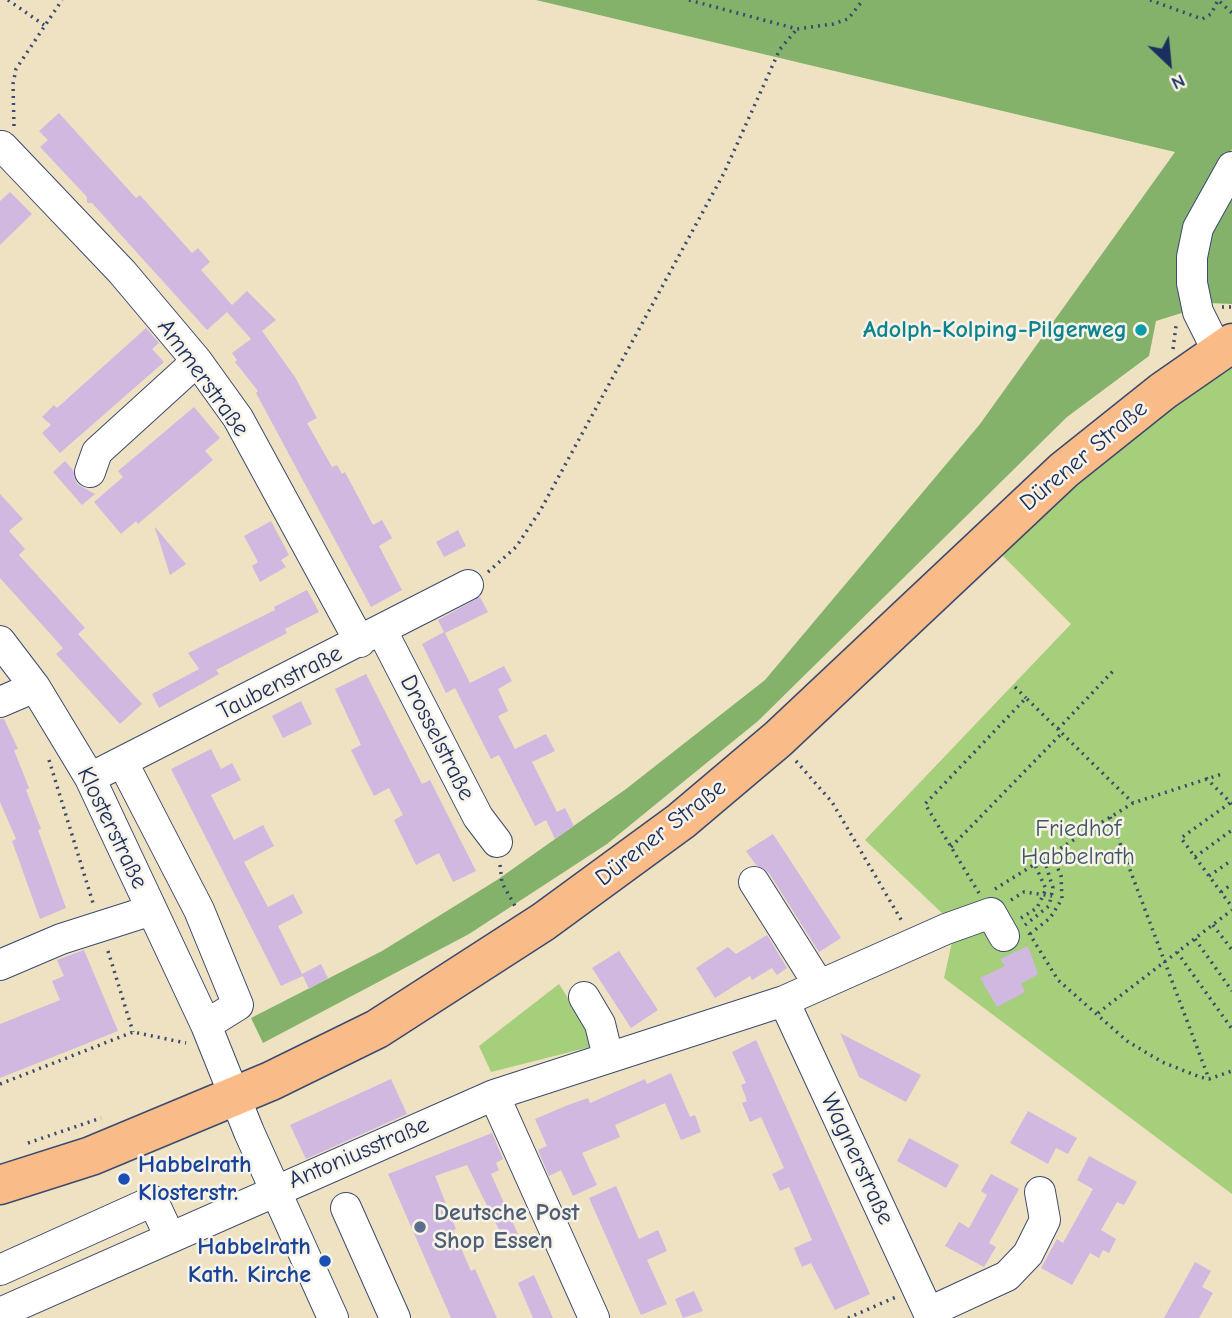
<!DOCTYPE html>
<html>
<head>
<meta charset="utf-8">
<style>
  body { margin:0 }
  #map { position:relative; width:1232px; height:1318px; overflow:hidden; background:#eee2c3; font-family:"Comic Neue",sans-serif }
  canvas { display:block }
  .north { position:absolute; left:1134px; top:28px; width:70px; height:70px; -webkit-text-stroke:5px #f7f3e8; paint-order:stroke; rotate:154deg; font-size:19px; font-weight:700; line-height:28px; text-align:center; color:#1b2f5e }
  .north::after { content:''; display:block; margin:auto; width:24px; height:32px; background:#1b2f5e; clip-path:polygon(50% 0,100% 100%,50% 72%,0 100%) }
</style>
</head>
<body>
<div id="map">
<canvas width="1232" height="1318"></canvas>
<div class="north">N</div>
</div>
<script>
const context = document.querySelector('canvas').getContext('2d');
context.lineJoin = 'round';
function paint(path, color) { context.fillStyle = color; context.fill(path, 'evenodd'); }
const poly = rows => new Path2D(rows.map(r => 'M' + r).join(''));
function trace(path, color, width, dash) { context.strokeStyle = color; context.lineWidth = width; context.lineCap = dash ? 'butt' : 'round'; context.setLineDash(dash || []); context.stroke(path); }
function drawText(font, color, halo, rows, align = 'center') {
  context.font = font + ' "Comic Neue",sans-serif'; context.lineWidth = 5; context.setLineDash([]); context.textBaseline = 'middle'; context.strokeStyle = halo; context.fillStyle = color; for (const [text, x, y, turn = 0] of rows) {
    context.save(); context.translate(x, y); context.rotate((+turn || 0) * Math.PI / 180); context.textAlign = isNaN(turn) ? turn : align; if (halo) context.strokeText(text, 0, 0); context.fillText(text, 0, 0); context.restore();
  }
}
paint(poly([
  [1232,356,1232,1194,944,978,954,933,944,915,865,840,1071,624,996,549],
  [559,984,598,1045,491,1072,479,1046]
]), '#a5cf7b');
paint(poly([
  [536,0,1232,0,1232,149,1194,217,1188,311,1156,321,1149,356,1067,417,758,721,607,844,469,934,263,1043,251,1018,382,951,497,880,626,789,765,680,980,424,1175,152],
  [1232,183,1232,304,1209,303,1205,251]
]), '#84b26b');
paint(poly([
  [59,113,136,198,140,195,192,253,198,248,210,262,201,270,232,305,247,291,276,320,262,331,295,377,317,418,307,423,332,467,337,465,342,474,345,472,373,525,382,520,392,538,379,546,402,590,371,607,256,393,258,391,235,362,237,360,232,353,251,339,227,312,207,330,92,203,87,203,87,197,40,147,48,140,39,131],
  [10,192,32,214,0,245,0,201],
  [146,328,159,343,152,349,164,362,60,453,42,433,51,425,42,417,54,405,57,408],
  [194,407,220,438,205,451,213,460,138,524,136,521,121,534,94,502,123,477,118,471],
  [65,461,73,470,77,484,95,494,82,505,53,472],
  [0,494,23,519,9,531,25,549,19,555,85,628,78,634,142,704,120,724,56,654,63,648,0,578],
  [271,521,289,555,281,560,286,567,260,582,252,566,258,562,244,536],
  [155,527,186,564,170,575,155,528],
  [458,530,466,546,444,557,436,542],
  [307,590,319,612,285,629,287,633,216,670,219,674,159,708,152,694,199,669,188,653,275,610,274,607],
  [480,597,488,612,445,633,470,683,504,666,512,681,498,689,508,711,498,716,515,749,546,734,555,751,532,762,557,812,565,808,574,826,555,839,546,820,535,826,499,755,491,759,455,688,446,693,422,644,444,632,438,620],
  [366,674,422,784,430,780,476,871,453,882,439,853,416,865,394,820,403,815,389,788,374,796,351,750,361,745,335,689],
  [301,701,312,724,283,738,272,716],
  [0,719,4,719,18,749,14,750,29,788,26,790,41,829,38,830,66,908,40,919,12,841,16,839,0,802],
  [211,749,221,769,232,763,241,780,211,795,234,840,263,825,274,846,244,862,268,907,293,894,303,913,278,926,302,974,321,964,328,978,309,989,303,976,281,986,171,769],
  [773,834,841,938,819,952,769,873,756,865,746,851],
  [767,935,787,968,777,975,772,968,752,980,750,976,715,998,696,968,728,947,736,954],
  [1028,946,1038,974,1021,984,1025,992,997,1007,980,978,1005,966,1000,959],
  [84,950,118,1031,0,1078,0,1024,60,1000,52,981,64,976,57,960],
  [619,951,658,1010,631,1028,592,968],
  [840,1033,921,1075,906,1102,859,1077],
  [756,1040,870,1294,835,1310,811,1263,802,1267,794,1248,812,1240,789,1187,780,1191,772,1174,784,1168,761,1117,750,1122,742,1103,747,1101,741,1085,746,1083,732,1052],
  [671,1073,690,1117,695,1115,701,1132,681,1140,665,1103,615,1125,620,1137,582,1153,597,1185,573,1196,561,1170,549,1176,538,1150,547,1146,535,1119,568,1105,588,1098,590,1103,645,1079,647,1084],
  [391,1079,407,1114,306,1159,290,1125],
  [1028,1111,1077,1138,1068,1154,1056,1148,1048,1164,1010,1143],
  [492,1133,503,1159,496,1163,499,1170,491,1174,518,1234,504,1240,467,1165,435,1176,456,1229,453,1230,471,1271,475,1269,497,1318,451,1318,388,1174],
  [909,1138,959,1165,946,1188,897,1161],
  [1089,1156,1137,1182,1124,1205,1117,1202,1101,1230,1116,1239,1109,1253,1103,1250,1099,1258,1090,1253,1072,1285,1041,1268,1057,1239,1063,1243,1093,1189,1077,1180],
  [991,1174,1019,1189,989,1243,996,1247,984,1267,945,1246,959,1222,969,1228,987,1195,981,1191],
  [616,1186,639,1239,658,1230,667,1251,647,1260,667,1304,641,1315,589,1198],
  [1195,1262,1211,1271,1202,1287,1213,1293,1199,1318,1164,1318],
  [534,1275,541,1291,553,1318,533,1318,518,1283],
  [694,1291,703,1311,683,1318,675,1299]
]), '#d0b8e1');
const minor = poly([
  [0,147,2,146,122,272,197,361,238,418,360,642],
  [1218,352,1198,312,1192,283,1192,257,1198,228,1232,167],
  [90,472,97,452,197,361],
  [382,631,478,817,497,842],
  [0,641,35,687,90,778,206,1025,249,1132,333,1318],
  [0,702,35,687],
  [123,763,199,910,238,1005,206,1025],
  [90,778,468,585],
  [754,882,819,985],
  [0,965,61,939,152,910],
  [584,997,600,1024,608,1057],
  [784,1001,931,1318],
  [494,1095,594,1318],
  [346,1208,395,1318],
  [0,1270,153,1201,170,1237],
  [929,1312,1007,1276,1028,1254,1045,1220,1040,1192],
  [0,1313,494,1095,784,1001,946,929,991,913,1004,936]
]);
const major = poly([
  [0,1185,91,1156,271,1081,377,1029,543,922,681,821,778,739,1064,470,1163,391,1232,343]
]);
trace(minor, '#3b4a6d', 32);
trace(major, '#3b4a6d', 41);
trace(poly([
  [8,0,44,25],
  [689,0,797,29,833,24,848,19,863,0],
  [1150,0,1202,19,1211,14,1218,0,1232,13],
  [14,126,13,84,16,69,62,0],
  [1222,307,1232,307],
  [1173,349,1176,326],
  [488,572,516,547,540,511,724,173,780,49,797,29],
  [1015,687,1026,698],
  [1058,729,1115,669],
  [49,760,93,903],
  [796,761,832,802,903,923],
  [1206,778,1232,804],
  [1230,803,1181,838,1232,907],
  [1110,817,1209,1079],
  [951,847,1062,733],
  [1195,857,1232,830],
  [500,865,502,883,515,906],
  [1209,876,1232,860],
  [995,889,1133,803],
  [1221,892,1232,884],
  [979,893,925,804,1026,698,1133,803,1222,774],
  [1011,900,1024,892,1052,896],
  [1021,918,1037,908,1046,889,1035,865],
  [1025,925,1049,906,1053,888,1044,859],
  [1213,925,1232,950],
  [1029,933,1058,980,1127,1041,1162,1062,1200,1077,1209,1079,1232,1071],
  [1030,934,1050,918,1062,899,1061,876,1052,854],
  [1195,939,1232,991],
  [108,951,133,1032],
  [1177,952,1232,1029],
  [1098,1013,1232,910],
  [0,1084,133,1032,186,1043],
  [28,1143,101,1118],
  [848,1318,896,1297]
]), '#3b4a6d', 3.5, [2, 5]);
trace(minor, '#fff', 30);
trace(major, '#f9bc89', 38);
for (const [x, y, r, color] of [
  [1141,330,7,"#0f9aa8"],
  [124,1179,7,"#1a4fb4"],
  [420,1227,7,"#5c6f8a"],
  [325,1261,7,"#1a4fb4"]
]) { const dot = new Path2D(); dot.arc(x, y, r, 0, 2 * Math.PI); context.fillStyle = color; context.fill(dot); trace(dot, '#f7f3e8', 2.5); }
drawText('bold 24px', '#0d838f', '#f7f3e8', [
  ["Adolph-Kolping-Pilgerweg",1127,330]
], 'right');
drawText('24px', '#1b2f5e', '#f7f3e8', [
  ["Ammerstraße",203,378,54],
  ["Dürener Straße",1084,456,-40],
  ["Taubenstraße",280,683,-27],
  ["Drosselstraße",437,738,63],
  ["Klosterstraße",112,828,64],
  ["Dürener Straße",661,833,-38],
  ["Antoniusstraße",359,1153,-23],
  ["Wagnerstraße",857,1159,65]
]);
drawText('24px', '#3e5765', '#f7f3e8', [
  ["Friedhof",1078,829],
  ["Habbelrath",1078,857]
]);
drawText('bold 24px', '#164399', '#f7f3e8', [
  ["Habbelrath",138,1165],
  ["Klosterstr.",138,1193],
  ["Habbelrath",311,1247,"right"],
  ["Kath. Kirche",311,1275,"right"]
], 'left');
drawText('bold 24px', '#4e5e75', '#f7f3e8', [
  ["Deutsche Post",434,1213],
  ["Shop Essen",434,1241]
], 'left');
</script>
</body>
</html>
